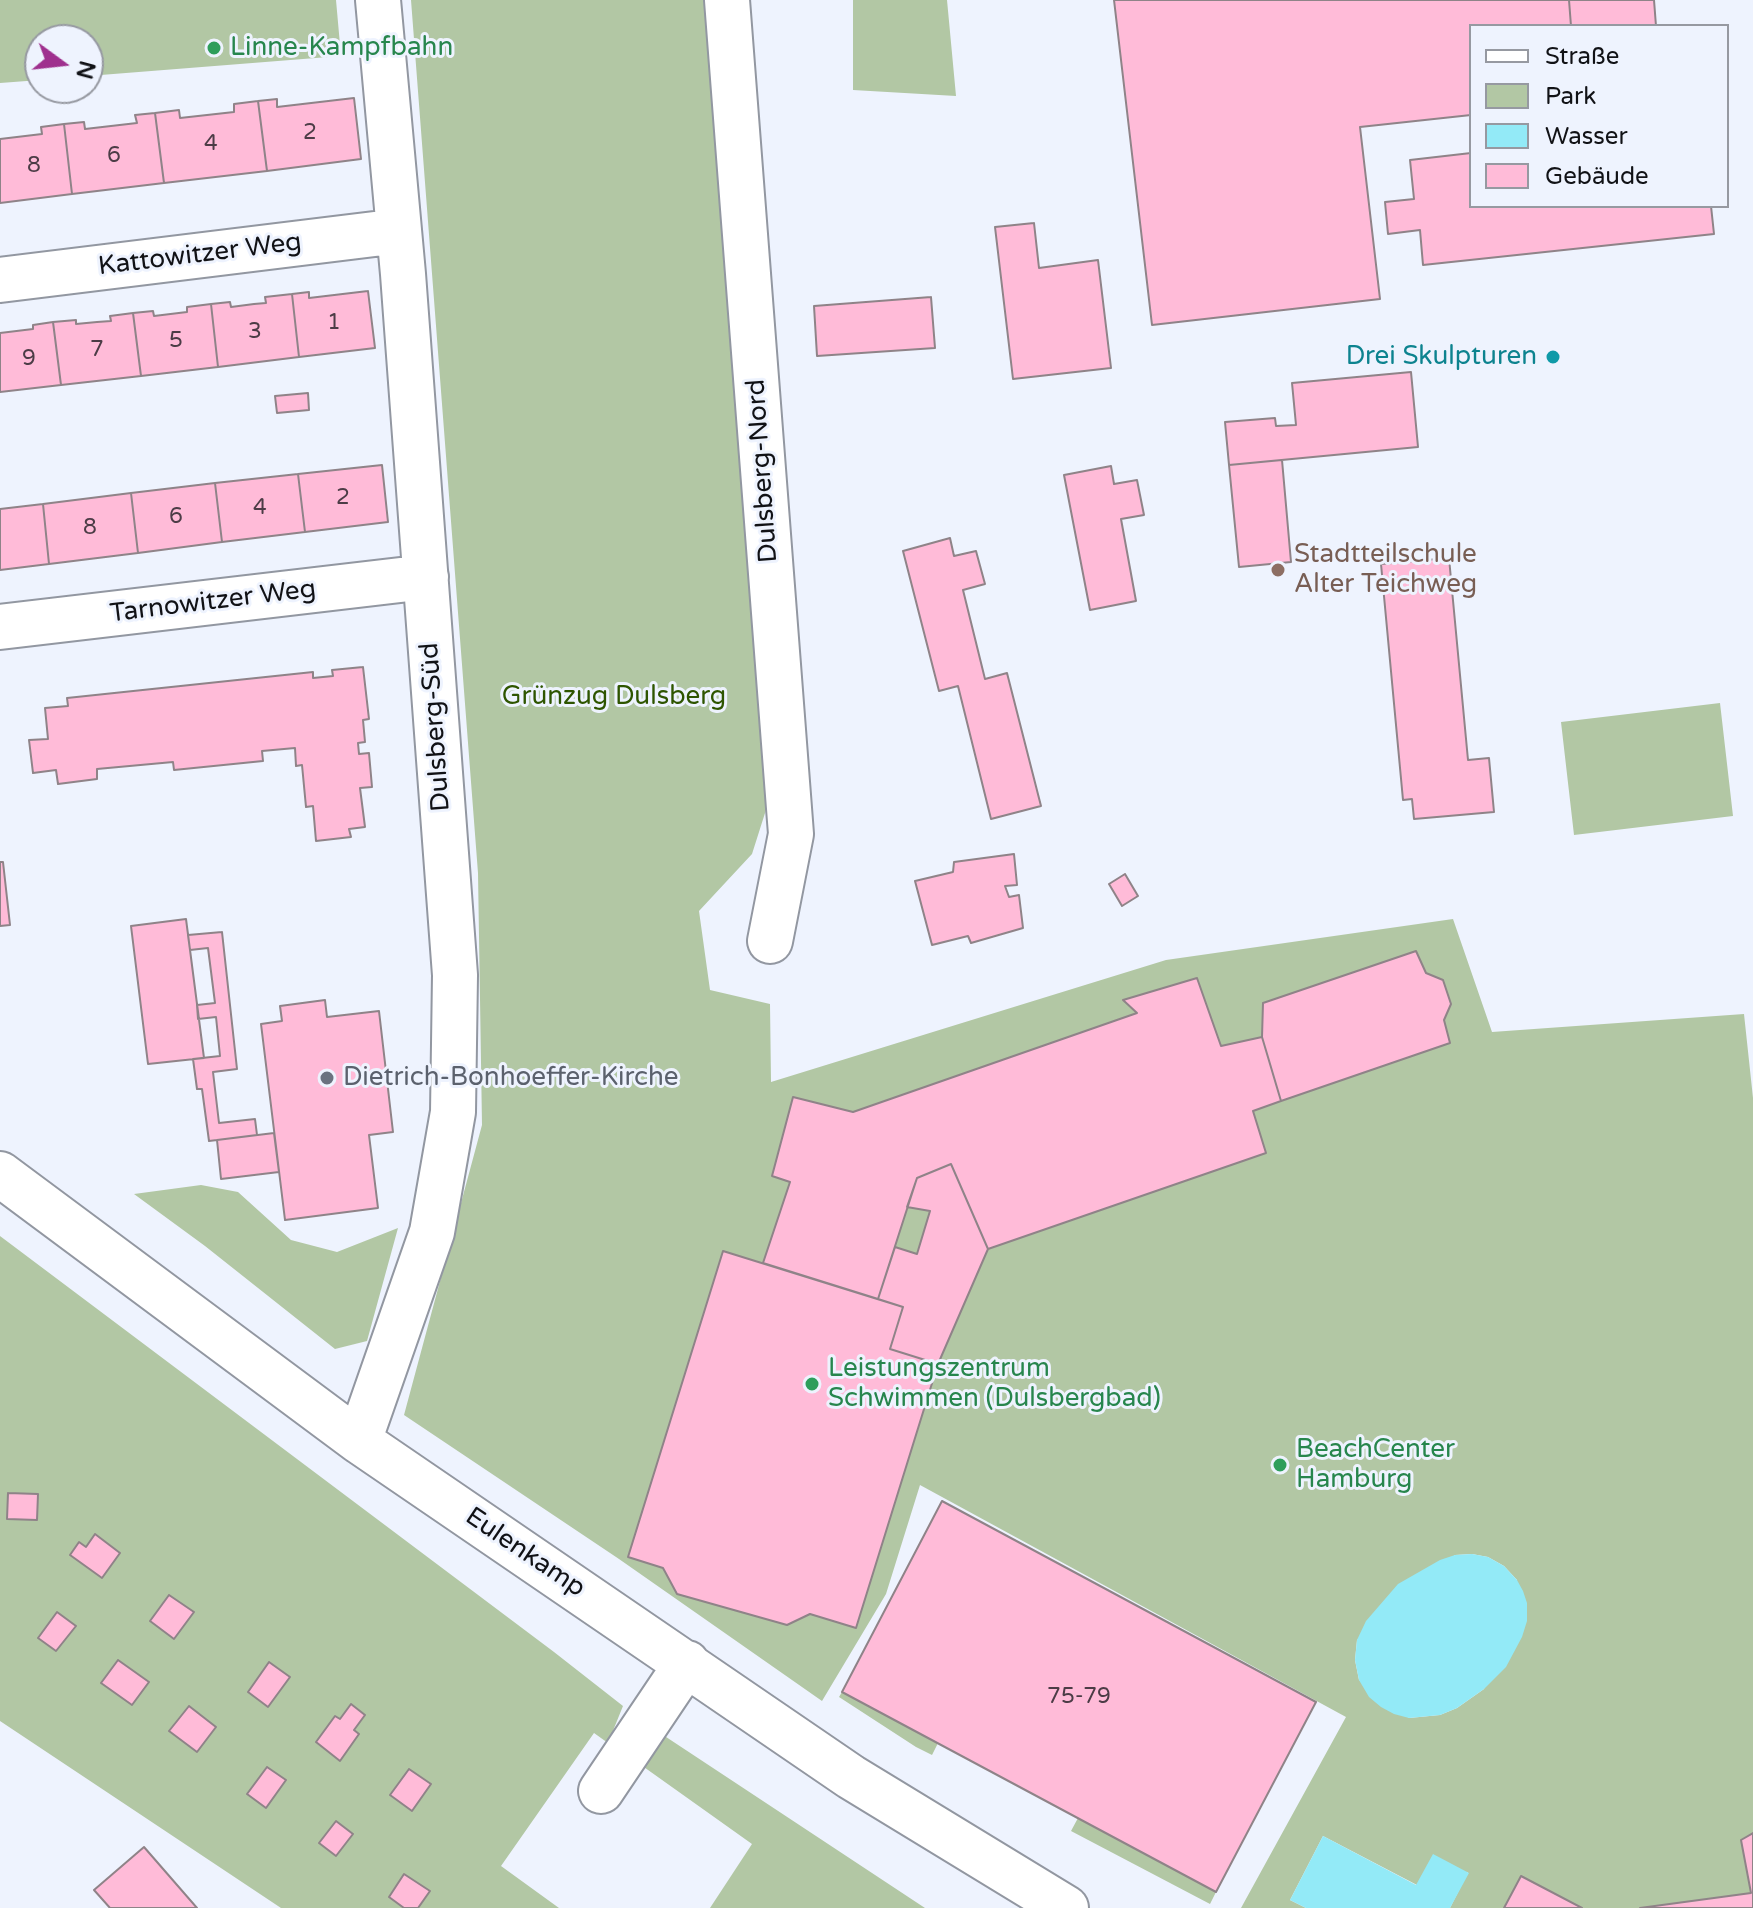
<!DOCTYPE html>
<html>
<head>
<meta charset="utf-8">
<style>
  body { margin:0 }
  #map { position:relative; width:1753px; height:1908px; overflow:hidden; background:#eef3fe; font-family:"Varela Round",sans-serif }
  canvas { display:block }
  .legend { position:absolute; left:1469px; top:24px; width:260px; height:184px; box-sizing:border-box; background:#eef3fe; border:2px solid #9699a1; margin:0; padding:10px 14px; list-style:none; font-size:24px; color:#111216 }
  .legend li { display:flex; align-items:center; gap:16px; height:40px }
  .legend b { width:40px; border:2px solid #9699a1 }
  .north { position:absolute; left:24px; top:24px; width:80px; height:80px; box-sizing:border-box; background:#eef3fe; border:2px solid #9699a1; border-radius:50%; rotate:105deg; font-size:22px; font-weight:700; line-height:32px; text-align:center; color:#111216 }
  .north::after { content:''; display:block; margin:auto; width:28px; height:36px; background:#9f308e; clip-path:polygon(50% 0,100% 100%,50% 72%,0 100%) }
</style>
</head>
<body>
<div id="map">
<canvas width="1753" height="1908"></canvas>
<ul class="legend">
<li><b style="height:10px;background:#fff"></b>Straße</li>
<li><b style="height:22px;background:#b2c7a4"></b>Park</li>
<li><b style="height:22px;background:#93eaf7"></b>Wasser</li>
<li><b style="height:22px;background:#ffbbd8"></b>Gebäude</li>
</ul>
<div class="north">N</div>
</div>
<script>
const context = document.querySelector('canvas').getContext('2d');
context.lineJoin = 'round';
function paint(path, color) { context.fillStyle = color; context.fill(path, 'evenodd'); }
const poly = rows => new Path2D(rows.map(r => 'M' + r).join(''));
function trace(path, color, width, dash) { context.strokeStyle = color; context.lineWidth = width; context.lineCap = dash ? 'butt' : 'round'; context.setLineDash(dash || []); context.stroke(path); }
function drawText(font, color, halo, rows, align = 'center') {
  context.font = font + ' "Varela Round",sans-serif'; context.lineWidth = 6; context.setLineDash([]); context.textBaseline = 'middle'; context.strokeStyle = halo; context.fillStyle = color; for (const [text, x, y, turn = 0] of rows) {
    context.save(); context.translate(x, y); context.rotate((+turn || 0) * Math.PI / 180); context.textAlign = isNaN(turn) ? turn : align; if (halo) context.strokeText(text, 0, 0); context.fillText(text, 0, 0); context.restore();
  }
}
paint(poly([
  [0,0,336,0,341,56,88,76,88,40,40,40,40,80,0,83],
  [411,0,710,0,772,791,752,854,699,911,710,990,770,1004,771,1082,1166,960,1453,919,1492,1032,1744,1014,1753,1098,1753,1908,1450,1908,1468,1872,1417,1885,1323,1836,1290,1900,1306,1908,1241,1908,1346,1717,920,1485,886,1594,822,1701,619,1559,404,1415,482,1125,478,873],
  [1472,1554,1488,1557,1504,1566,1517,1580,1484,1689,1457,1708,1440,1715,1409,1718,1359,1680,1355,1660,1357,1640,1455,1555],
  [853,0,947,0,956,96,853,90],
  [1720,703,1733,816,1574,835,1561,722],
  [201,1185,238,1192,291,1240,337,1252,398,1228,367,1341,335,1349,205,1246,134,1194],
  [0,1236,554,1652,623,1706,608,1743,594,1733,501,1866,559,1908,281,1908,0,1721],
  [842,1692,938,1743,932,1755,916,1747,839,1697],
  [657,1731,925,1908,710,1908,752,1844,634,1760],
  [1078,1818,1216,1892,1210,1904,1071,1831]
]), '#b2c7a4');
paint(poly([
  [1472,1554,1488,1557,1504,1566,1517,1580,1523,1591,1527,1603,1527,1621,1522,1637,1506,1667,1484,1689,1457,1708,1440,1715,1409,1718,1394,1714,1381,1707,1369,1697,1359,1680,1355,1660,1357,1640,1366,1621,1398,1584,1440,1560,1455,1555],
  [1323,1836,1416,1885,1433,1854,1469,1873,1450,1908,1306,1908,1290,1900]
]), '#93eaf7');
const building = poly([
  [1114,0,1569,0,1571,26,1471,26,1471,115,1360,127,1380,299,1152,325,1114,0],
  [1569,0,1654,0,1656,26,1571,26,1569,0],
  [354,98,361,159,267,171,258,101,277,99,277,107,354,98],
  [258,101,267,171,164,183,155,113,179,110,180,118,234,112,234,104,258,101],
  [155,113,164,183,72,194,64,124,84,122,85,129,137,123,135,115,155,113],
  [64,124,72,194,0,203,0,139,42,134,41,127,64,124],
  [1471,153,1471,206,1711,206,1714,234,1423,265,1420,230,1388,234,1385,202,1414,199,1410,160,1471,153],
  [1034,223,1039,268,1098,260,1111,368,1013,379,995,227,1034,223],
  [368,291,375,348,299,357,292,294,309,292,309,298,368,291],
  [292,294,299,357,218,367,211,304,230,302,231,307,254,304,266,303,265,297,292,294],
  [931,297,935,348,817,356,814,306,931,297],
  [211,304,218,367,141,376,133,313,153,311,154,316,187,312,187,307,211,304],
  [133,313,141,376,61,385,53,322,76,320,76,324,97,322,111,321,110,316,133,313],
  [53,322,61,385,0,392,0,333,33,329,33,325,53,322],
  [1411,372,1418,447,1229,465,1225,422,1275,418,1276,426,1296,425,1292,383,1411,372],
  [308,393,309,410,277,413,275,396,308,393],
  [1282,460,1291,562,1239,567,1229,465,1282,460],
  [382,465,388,522,305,532,298,474,382,465],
  [1111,466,1114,484,1137,480,1144,515,1121,519,1136,601,1090,610,1064,475,1111,466],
  [298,474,305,532,222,542,215,483,298,474],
  [215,483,222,542,138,553,131,493,215,483],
  [131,493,138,553,49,564,43,504,131,493],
  [43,504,49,564,0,570,0,509,43,504],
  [950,538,954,556,976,551,985,584,963,590,985,679,1007,673,1041,806,991,819,958,686,939,691,903,551,950,538],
  [1449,558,1468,760,1489,758,1494,812,1414,819,1412,799,1403,800,1381,564,1449,558],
  [363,667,369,719,363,720,365,742,358,743,359,754,369,753,372,787,360,788,365,827,349,829,351,837,316,841,313,806,306,807,302,765,296,766,295,748,262,751,263,761,174,770,173,762,97,769,97,779,58,784,56,770,33,773,29,740,48,739,45,708,68,706,67,698,313,672,313,678,333,676,332,670,363,667],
  [1014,854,1017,885,1005,886,1009,897,1019,895,1023,928,971,943,968,936,932,945,915,881,953,872,954,862,1014,854],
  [0,862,3,862,10,925,0,926,0,862],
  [1125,874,1138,896,1122,906,1109,884,1125,874],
  [186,919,204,1058,148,1064,131,926,186,919],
  [222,932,237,1069,213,1072,219,1123,255,1119,257,1135,209,1141,202,1089,197,1089,193,1059,220,1056,216,1017,198,1019,197,1005,215,1003,208,948,190,950,188,935,222,932],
  [1416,951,1426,973,1443,980,1451,1004,1444,1020,1450,1043,1281,1101,1262,1037,1263,1003,1416,951],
  [1197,978,1221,1046,1262,1037,1281,1101,1253,1111,1266,1153,988,1249,951,1164,917,1178,878,1299,763,1263,790,1182,772,1176,793,1097,853,1112,1137,1013,1123,1000,1197,978],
  [325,1000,327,1017,379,1011,393,1132,369,1135,378,1208,285,1220,261,1024,282,1021,280,1006,325,1000],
  [274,1133,279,1172,221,1179,217,1140,274,1133],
  [951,1164,988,1249,938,1364,890,1349,903,1307,878,1299,895,1247,917,1254,930,1211,907,1207,917,1178,951,1164],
  [723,1251,903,1307,890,1349,938,1364,856,1628,810,1614,787,1625,677,1594,663,1568,628,1557,723,1251],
  [8,1493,38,1494,37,1520,7,1519,8,1493],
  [942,1501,1316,1702,1216,1892,842,1692,942,1501],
  [95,1534,120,1553,102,1578,70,1555,79,1542,86,1547,95,1534],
  [169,1595,194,1612,174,1639,150,1621,169,1595],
  [57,1612,76,1626,56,1651,38,1638,57,1612],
  [118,1660,149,1682,132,1705,101,1683,118,1660],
  [269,1662,290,1677,268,1707,248,1692,269,1662],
  [351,1704,365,1715,354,1730,359,1734,340,1761,316,1742,335,1716,340,1719,351,1704],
  [189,1706,216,1727,197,1752,169,1731,189,1706],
  [267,1767,286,1780,266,1808,247,1794,267,1767],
  [409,1769,431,1784,412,1811,390,1795,409,1769],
  [336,1821,353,1834,336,1856,319,1843,336,1821],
  [1753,1833,1753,1908,1640,1908,1751,1893,1741,1840,1753,1833],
  [144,1847,197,1908,110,1908,94,1890,144,1847],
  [404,1874,430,1891,418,1908,404,1908,389,1897,404,1874],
  [1521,1876,1582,1908,1504,1908,1521,1876]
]);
paint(building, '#ffbbd8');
trace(building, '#8f8388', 2);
const minor = poly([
  [727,0,791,834,770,941],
  [0,280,399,231],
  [0,627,426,577],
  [0,1174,359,1441,851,1777,1066,1908],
  [359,1441,432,1232,453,1112,455,975,403,274,378,0],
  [601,1791,687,1663]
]);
trace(minor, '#9297a1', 48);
trace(minor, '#fff', 44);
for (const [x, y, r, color] of [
  [214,48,8,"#2e9e5b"],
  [1553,357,8,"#0f9aa8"],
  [1278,570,8,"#8d6e63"],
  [327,1078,8,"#6b7280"],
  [812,1384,8,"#2e9e5b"],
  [1280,1465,8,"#2e9e5b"]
]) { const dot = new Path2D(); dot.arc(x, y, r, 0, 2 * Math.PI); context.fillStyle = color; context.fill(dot); trace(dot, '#eef3fe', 3); }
drawText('22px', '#4c3c46', null, [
  ["2",310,133],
  ["4",211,144],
  ["6",114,156],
  ["8",34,166],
  ["1",334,323],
  ["3",255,332],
  ["5",176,341],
  ["7",97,350],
  ["9",29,359],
  ["2",343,498],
  ["4",260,508],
  ["6",176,517],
  ["8",90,528],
  ["75-79",1079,1697]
]);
drawText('26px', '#27864d', '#eef3fe', [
  ["Linne-Kampfbahn",230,48],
  ["Leistungszentrum",828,1369],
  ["Schwimmen (Dulsbergbad)",828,1399],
  ["BeachCenter",1296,1450],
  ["Hamburg",1296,1480]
], 'left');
drawText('26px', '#111216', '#eef3fe', [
  ["Kattowitzer Weg",200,255,-7],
  ["Dulsberg-Nord",763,471,-94],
  ["Tarnowitzer Weg",213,602,-7],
  ["Dulsberg-Süd",436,727,-94],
  ["Eulenkamp",525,1553,34]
]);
drawText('26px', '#0d838f', '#eef3fe', [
  ["Drei Skulpturen",1537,357]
], 'right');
drawText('26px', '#785e54', '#eef3fe', [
  ["Stadtteilschule",1294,555],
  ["Alter Teichweg",1294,585]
], 'left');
drawText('26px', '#2e5500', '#eef3fe', [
  ["Grünzug Dulsberg",614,697]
]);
drawText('26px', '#5b616d', '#eef3fe', [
  ["Dietrich-Bonhoeffer-Kirche",343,1078]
], 'left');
</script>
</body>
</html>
